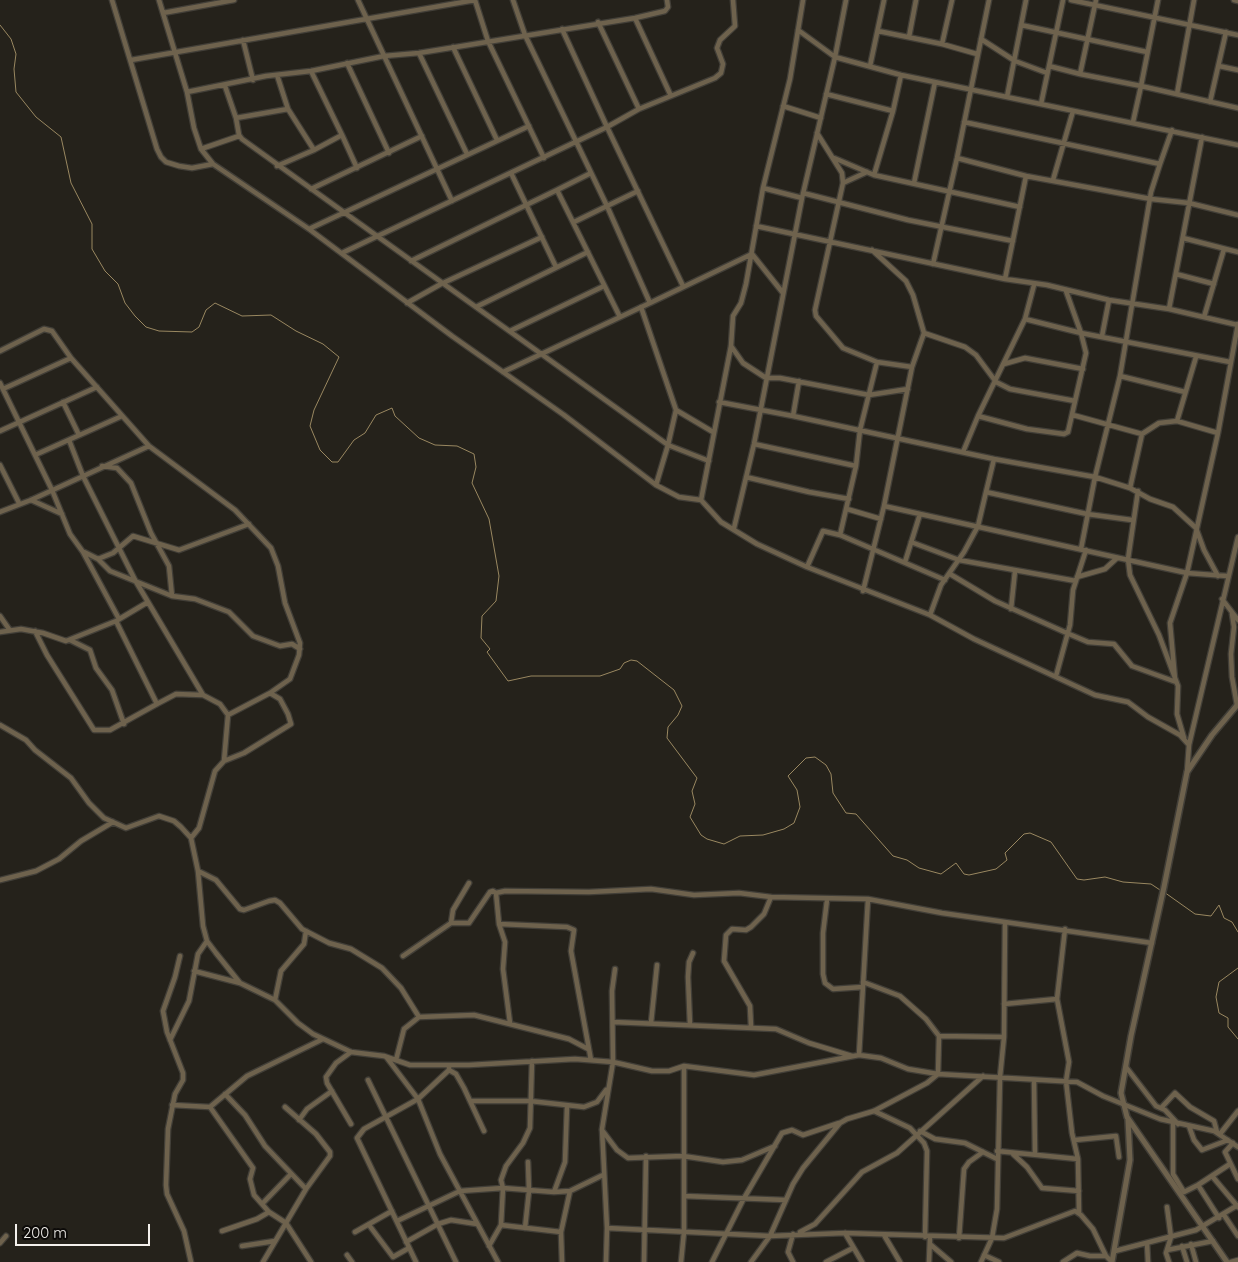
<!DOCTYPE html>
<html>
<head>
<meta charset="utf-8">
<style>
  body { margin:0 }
  #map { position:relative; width:1238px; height:1262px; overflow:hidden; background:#25221b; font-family:Quicksand,sans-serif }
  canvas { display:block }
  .scale { position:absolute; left:15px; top:1224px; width:135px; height:22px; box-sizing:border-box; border:2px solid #f3f0ec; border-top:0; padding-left:6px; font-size:15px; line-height:18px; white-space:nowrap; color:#f3f0ec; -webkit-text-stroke:4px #0d0b09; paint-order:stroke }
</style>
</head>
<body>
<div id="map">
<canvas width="1238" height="1262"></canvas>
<div class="scale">200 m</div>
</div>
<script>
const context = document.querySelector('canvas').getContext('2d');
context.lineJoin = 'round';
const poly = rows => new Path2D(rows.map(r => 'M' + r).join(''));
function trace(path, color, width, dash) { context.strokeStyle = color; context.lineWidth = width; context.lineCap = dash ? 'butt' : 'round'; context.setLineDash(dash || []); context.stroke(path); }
trace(poly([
  [0,25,11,39,16,54,14,69,16,92,36,117,61,137,71,183,92,224,92,249,105,271,118,284,125,303,135,316,146,327,159,331,192,332,199,327,206,310,215,303,242,316,271,315,296,331,323,344,339,357,314,410,310,426,320,450,332,462,338,462,354,440,365,433,376,415,392,408,395,416,419,438,435,445,457,446,474,454,476,467,472,483,489,519,499,576,496,601,482,616,481,638,490,649,487,652,508,681,531,676,600,676,620,669,624,663,631,660,637,661,674,690,682,706,678,715,668,727,667,738,697,778,692,791,695,804,690,817,701,835,707,839,724,844,740,836,763,835,784,829,794,823,800,807,797,790,788,776,806,758,815,757,826,765,831,774,833,793,846,813,856,814,893,856,907,860,919,868,941,874,956,863,964,874,969,875,996,869,1007,860,1005,853,1024,834,1030,833,1051,842,1077,879,1084,880,1105,877,1123,882,1151,884,1160,890],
  [1164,892,1195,914,1211,916,1219,905,1224,918,1232,922,1238,932],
  [1238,968,1219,982,1216,997,1219,1013,1228,1018,1228,1027,1238,1039]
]), '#9a8861', 1);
const minor = poly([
  [112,0,157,149,161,157,166,162,179,166,192,168,213,164],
  [159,0,187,92,194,128,201,149,213,164,309,229,452,336,564,415,656,485,679,497,701,500,721,522,757,544,807,567,930,615,974,639,1095,695,1128,702,1148,717,1180,735,1189,745],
  [358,0,452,201],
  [475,0,488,41,544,158],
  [1071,0,1238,35],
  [1234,0,1238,1],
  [163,13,234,0],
  [635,18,671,96],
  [598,22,639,109,607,127,683,286],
  [1021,25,1147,52],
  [798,30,835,57,901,75,1238,145],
  [878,31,942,44,977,54],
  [909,37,916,0],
  [981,39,1015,61,1047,73],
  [243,40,253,80],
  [942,44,952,0],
  [453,47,497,140],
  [419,53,467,154],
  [131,60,475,0],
  [347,63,389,153],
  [870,66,884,0],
  [1049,66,1080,74,1096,0],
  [1219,66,1238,70],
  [311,71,342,135,314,150],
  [1080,74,1141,86,1158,0],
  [225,86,236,118,239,135,242,139,668,445,656,485],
  [187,92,266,76,311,71,384,56,419,53,635,18,665,11,668,7,667,0],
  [826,94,893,111,901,75],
  [1177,94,1194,0],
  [1007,97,1026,0],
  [1210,102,1226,32],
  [1041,104,1063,0],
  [783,106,821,118],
  [639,109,715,78,721,73,723,64,717,48,720,40,735,26,733,0],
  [236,118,288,109],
  [964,122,1160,164,1172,130],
  [1133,122,1141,86,1238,108],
  [817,133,842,173,843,183,815,310,816,316,843,348,877,362,912,367],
  [342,135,357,168],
  [201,149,239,136],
  [834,158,874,175,1020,207],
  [957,158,1026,176],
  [277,166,314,150,288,109,277,75],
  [511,173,556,267],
  [874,175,893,111],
  [1053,180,1073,111],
  [843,183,867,172],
  [914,183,935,82],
  [763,188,802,198],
  [311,189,422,136],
  [557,190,591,173],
  [803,193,908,220,1013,241],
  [1238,215,1189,203,1151,199,1026,176,1005,279,1047,285,1109,300,1169,309,1238,325],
  [574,222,638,191],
  [756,226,1005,279],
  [309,229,529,126],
  [1183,238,1238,252],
  [872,250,906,281,913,295,924,333,965,347,976,355,996,382,1010,389,1075,401],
  [342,253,607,127,562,29],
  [411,261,557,190,620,317],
  [933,264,957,158,989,0],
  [1176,274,1214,284],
  [1066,291,1081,333,1230,362],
  [407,303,441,284,542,237],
  [650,303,752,254,783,293],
  [476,307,588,252],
  [641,307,676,410],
  [1169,309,1202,137],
  [1204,317,1224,249],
  [510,331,604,286],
  [1102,336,1109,300],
  [731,346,743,363,766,378,780,378,869,395,908,389],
  [0,351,44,329,52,331,71,358,149,446,235,510,271,548,278,566,285,603,300,643,299,655,290,679,270,693,280,699,288,714,291,724,244,753,224,761],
  [877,362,860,430,856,466,840,535,945,580],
  [1004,364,1025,358,1083,369],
  [503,372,650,303,607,206,525,35,513,0],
  [1120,376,1185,392],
  [0,383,52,490,70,534,83,552,119,619],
  [3,389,71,358],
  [63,402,79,435],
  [719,402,793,416,994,459,986,492],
  [1073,415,1142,434,1159,423,1177,421,1218,433],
  [793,416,799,381],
  [978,416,1027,429,1064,434,1068,432,1086,353,1081,333,1025,319],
  [1177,421,1196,357],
  [0,431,97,387],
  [69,440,83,476,135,580,203,695,220,704,228,715],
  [754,444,856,466],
  [963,452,978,416,1025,319,1034,285],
  [35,455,122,416],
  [994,459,1095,477,1130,488,1150,499,1173,507,1196,528,1204,550,1218,576],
  [709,461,668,445,676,410,713,432],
  [0,465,19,503],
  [746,477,809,492,849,499],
  [1130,488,1142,434],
  [1138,491,1128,559,1130,575,1159,635,1178,686,1177,714,1184,738],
  [31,500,62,514],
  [701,500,731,346,733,316,741,303,746,284,763,188,790,79,803,0],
  [884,506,912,367,924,333],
  [847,509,881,519],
  [0,512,31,500,149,446],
  [734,528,754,444,802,198,835,57,846,0],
  [911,542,959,560,1076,581],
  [1081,549,1095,477,1120,376,1151,192,1160,164],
  [84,552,98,559,110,571,172,596,169,566,151,533,131,483,117,468,102,466],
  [98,559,113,553,133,536,179,550,249,524],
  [905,562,920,514],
  [807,567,823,531,840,535],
  [950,574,995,601,1069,634,1088,642,1114,644,1132,666,1176,682],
  [1077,577,1105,569,1117,558],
  [863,591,884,506,1187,573,1227,576],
  [172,596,195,599,229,612,253,636,280,646,292,644,300,649],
  [1222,599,1238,620],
  [1011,609,1015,571],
  [1232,614,1234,627,1231,654,1232,677,1237,705],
  [930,615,941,585,964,552,978,526,986,492,1087,514,1132,520],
  [0,616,9,629],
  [116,621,157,704,176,694,203,695],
  [35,631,47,655,94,730,110,730,157,704],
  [0,632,21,629,43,633,66,641,116,621,148,602],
  [70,640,90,650,96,668,112,690,124,724],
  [1056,676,1070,625,1073,590,1086,550],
  [1175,679,1170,623,1187,573,1218,433,1238,324],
  [0,725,26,740,35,750,71,778,89,803,104,818,126,828,159,816,174,821,181,827,191,838,198,871,203,926,207,941,216,953,240,983,275,1000,298,1023,313,1034,351,1052,384,1056,410,1065,469,1065,575,1059,613,1062,652,1071,669,1071,684,1066,754,1075,859,1055,881,1058,908,1069,938,1074,1077,1082,1103,1096,1160,1119,1214,1131,1238,1147],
  [1187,772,1189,745,1238,537],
  [191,838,199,828,215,771,224,761,228,715,270,693],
  [198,871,216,880,240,909,244,910,269,901,275,900,280,903,302,929,329,943,351,949,382,968,401,988,419,1017],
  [0,880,36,871,59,859,81,841,113,822],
  [827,900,823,933,823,974,825,983,833,989,863,987],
  [451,923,453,910,469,883],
  [499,924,567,927,574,930,571,951,591,1060],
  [180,956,175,977,163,1011,167,1032,183,1073,183,1080,175,1094,168,1129,166,1185,167,1194,184,1231,191,1262],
  [403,956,451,923,469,923,490,892,493,891,496,893],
  [194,971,240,983],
  [1057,999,1065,929],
  [275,1000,281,971,304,944,306,931],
  [1004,1004,1057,999,1069,1062,1066,1081,1072,1133,1078,1159,1079,1213],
  [613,1022,776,1029,809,1043,852,1056],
  [510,1023,503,969,505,942,499,924,496,893,505,891,589,892,651,889,694,895,739,893,771,897],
  [651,1023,657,965],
  [690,1025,688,977,689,962,693,953],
  [751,1026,750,1006,724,961,726,935,732,929,746,930,751,927,764,914,771,897,868,899,942,913,1152,943],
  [939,1036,1004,1037],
  [170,1040,189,1001,198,954,207,941],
  [351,1052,336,1063,326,1077,327,1083,351,1124],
  [859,1055,868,899],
  [387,1058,418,1099,440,1154,498,1262],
  [396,1060,404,1029,419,1017,474,1015,569,1039,588,1049],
  [1126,1067,1156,1106,1165,1110,1178,1124],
  [449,1070,456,1074,464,1088,484,1131],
  [368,1080,456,1262],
  [1034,1080,1035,1154],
  [225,1094,245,1115,265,1146,306,1189],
  [470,1101,530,1101,584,1107,597,1102,606,1090],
  [172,1105,210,1107,247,1076,323,1039],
  [210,1107,253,1168,250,1179,254,1195,269,1212,286,1223,311,1262],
  [1161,1108,1175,1093,1190,1107,1214,1121,1217,1132],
  [874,1111,910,1128,924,1143,927,1151,925,1237],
  [299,1120,307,1109,332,1091],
  [1173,1123,1173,1174,1184,1192,1198,1185,1230,1164],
  [1189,1126,1194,1140,1202,1150,1228,1140],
  [602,1130,617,1150,628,1158,683,1156,723,1162,742,1160,775,1146],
  [920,1131,935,1139,965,1143,997,1159],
  [1220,1134,1238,1111],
  [1075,1140,1116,1136,1119,1157],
  [1233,1143,1225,1152,1238,1179],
  [997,1151,1078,1159],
  [1013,1154,1027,1167,1042,1188,1079,1191],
  [1212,1176,1238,1207],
  [1198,1185,1219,1218],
  [554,1192,565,1162,567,1106],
  [684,1196,786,1200],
  [262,1204,290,1175],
  [1167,1207,1171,1237,1166,1253,1169,1262],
  [1224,1215,1238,1236],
  [397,1221,460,1191,503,1188,554,1192,570,1191,603,1175],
  [369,1225,393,1257,409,1248],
  [501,1225,561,1232],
  [525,1228,529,1191,528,1162],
  [607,1228,770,1236,845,1233,1004,1238,1075,1211,1081,1215,1093,1229,1106,1256,1112,1262],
  [222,1231,257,1219,269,1212],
  [355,1232,392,1211],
  [800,1232,815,1224,862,1172,897,1153,983,1076],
  [845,1233,862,1262],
  [884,1235,900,1262],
  [959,1238,964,1169,969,1162,983,1152],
  [406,1242,438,1224,451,1220,477,1224],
  [0,1243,6,1236],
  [1147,1243,1148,1262],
  [1191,1244,1196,1262],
  [931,1245,951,1262],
  [242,1246,275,1241],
  [489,1246,501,1225,503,1188,501,1180,506,1166,523,1143,530,1128,532,1061],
  [1182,1246,1187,1262],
  [1167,1250,1213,1241],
  [1115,1251,1196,1230,1238,1205],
  [347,1255,352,1262],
  [984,1255,999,1262],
  [263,1262,306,1189,330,1156,330,1152,316,1134,285,1107],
  [416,1262,357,1138,364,1129,418,1099,449,1070,449,1065],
  [562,1262,561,1232,570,1191],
  [606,1262,607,1228,602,1129,613,1062,612,991,615,969],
  [644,1262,646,1156],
  [681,1262,684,1232,684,1066],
  [712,1262,743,1200,782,1133,792,1130,803,1135,839,1123],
  [751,1262,770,1236,793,1184,803,1168,840,1123,847,1119,874,1111,927,1083,938,1074,939,1036,926,1019,900,996,863,982],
  [793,1262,788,1252,793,1234],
  [826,1262,853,1248],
  [929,1262,930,1237],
  [981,1262,992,1238,997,1209,1000,1077,1004,1037,1005,922],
  [1063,1262,1077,1253,1090,1256,1106,1256],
  [1231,1262,1238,1260]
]);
const tertiary = poly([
  [1112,1262,1130,1160,1128,1120],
  [1227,1262,1127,1117,1121,1093,1131,1036,1164,887,1187,772,1212,735,1238,704]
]);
trace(minor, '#423f38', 7);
trace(tertiary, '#423f38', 8);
trace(minor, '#6e624d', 4.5);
trace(tertiary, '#6e624d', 5);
</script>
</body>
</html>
